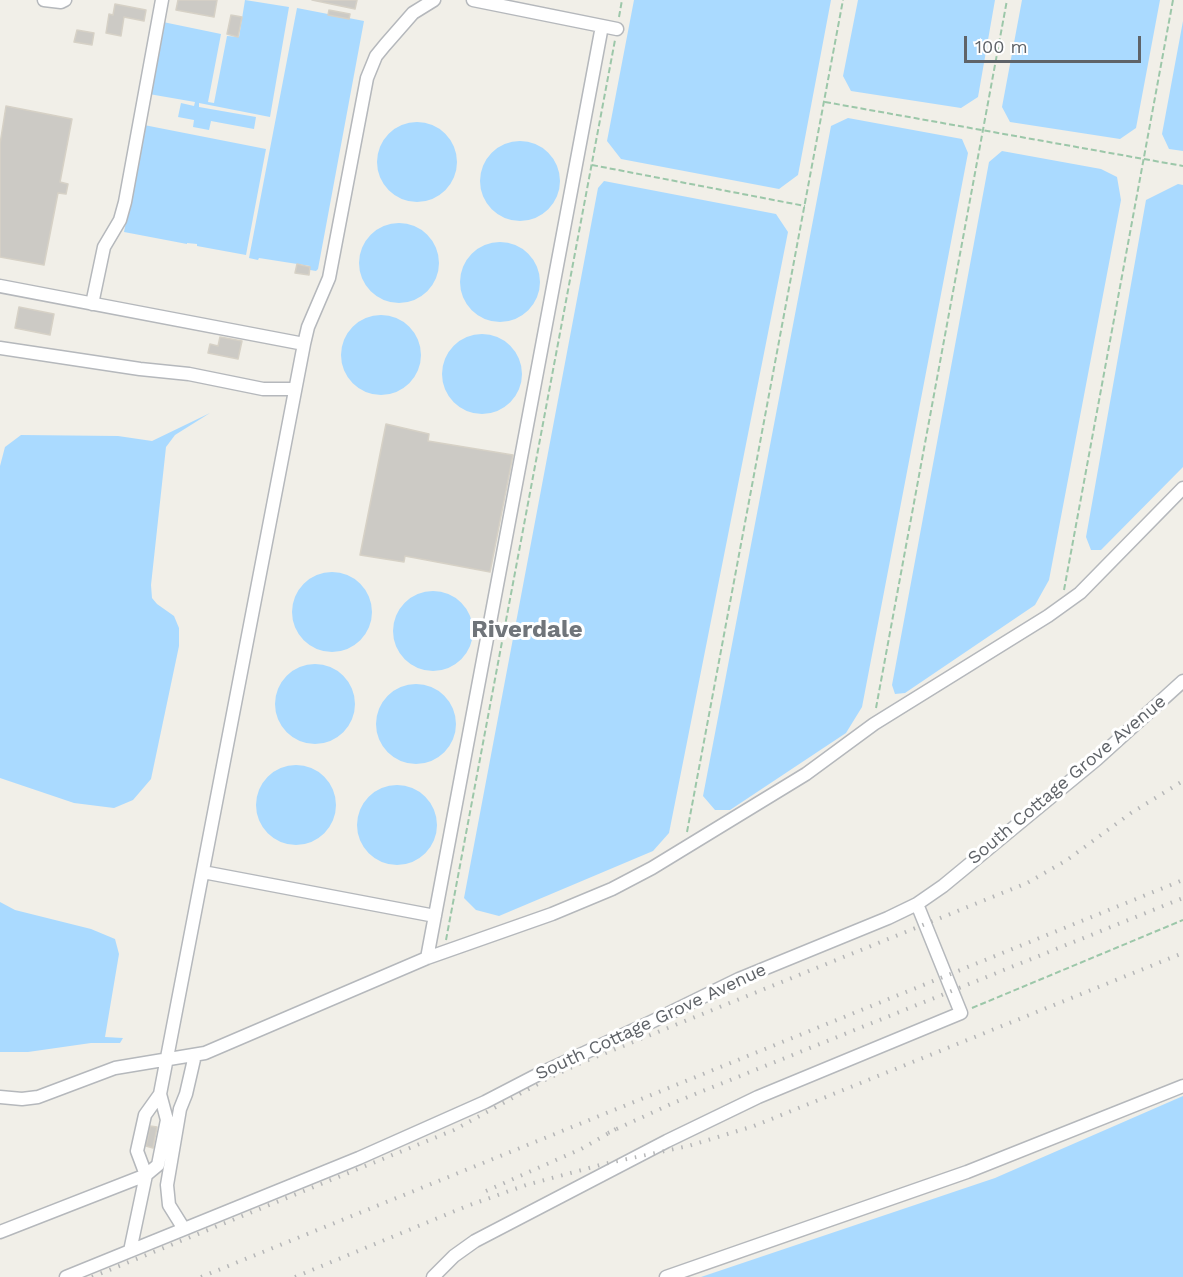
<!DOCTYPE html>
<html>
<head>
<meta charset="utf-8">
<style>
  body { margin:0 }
  #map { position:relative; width:1183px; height:1277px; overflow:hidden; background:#f1efe8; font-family:"Work Sans",sans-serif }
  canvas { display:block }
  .scale { position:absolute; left:964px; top:36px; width:177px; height:27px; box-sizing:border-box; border:3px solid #5f6368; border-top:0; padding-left:8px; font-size:18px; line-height:21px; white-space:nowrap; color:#5f6368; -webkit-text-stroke:4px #fff; paint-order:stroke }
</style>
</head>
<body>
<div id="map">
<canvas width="1183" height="1277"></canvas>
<div class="scale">100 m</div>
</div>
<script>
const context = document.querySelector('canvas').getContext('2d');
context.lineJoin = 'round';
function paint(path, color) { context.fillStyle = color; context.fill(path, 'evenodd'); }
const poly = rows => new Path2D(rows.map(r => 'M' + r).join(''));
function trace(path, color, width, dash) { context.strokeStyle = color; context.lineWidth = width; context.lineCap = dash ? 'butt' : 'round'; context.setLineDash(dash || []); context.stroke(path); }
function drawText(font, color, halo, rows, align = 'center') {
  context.font = font + ' "Work Sans",sans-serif'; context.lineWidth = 6; context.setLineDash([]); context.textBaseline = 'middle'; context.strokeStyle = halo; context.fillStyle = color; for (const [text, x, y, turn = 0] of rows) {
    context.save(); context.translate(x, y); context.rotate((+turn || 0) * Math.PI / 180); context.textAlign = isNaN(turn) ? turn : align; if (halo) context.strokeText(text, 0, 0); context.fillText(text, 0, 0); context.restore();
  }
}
paint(poly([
  [245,0,289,7,270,117,199,103,199,107,256,117,254,129,211,121,209,130,193,127,194,120,178,117,181,103,194,106,195,102,149,94,163,22,221,34,208,102,214,103,227,36,239,37],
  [634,0,831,0,798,175,779,189,621,159,607,141],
  [858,0,995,0,978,97,961,108,851,91,843,76],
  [1022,0,1160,0,1136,128,1120,139,1010,122,1002,107],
  [297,8,364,21,318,269,316,271,310,270,310,266,259,258,258,260,249,258],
  [1183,21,1183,151,1169,149,1162,134],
  [848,118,962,139,968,153,862,707,846,733,730,810,715,810,703,796,831,126],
  '377 162a40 40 0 1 1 80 0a40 40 0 1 1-80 0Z',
  [144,125,266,149,246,255,197,246,197,244,187,243,187,244,124,232],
  '480 181a40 40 0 1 1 80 0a40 40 0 1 1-80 0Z',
  [1002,151,1101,169,1117,177,1121,200,1049,580,1035,605,905,693,895,694,892,685,989,162],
  [604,181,776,214,788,232,669,833,653,851,499,916,476,910,464,898,598,188],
  [1178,184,1183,185,1183,467,1101,550,1091,550,1086,537,1146,200],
  '359 263a40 40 0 1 1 80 0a40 40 0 1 1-80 0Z',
  '460 282a40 40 0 1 1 80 0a40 40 0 1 1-80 0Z',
  '341 355a40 40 0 1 1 80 0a40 40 0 1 1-80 0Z',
  '442 374a40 40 0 1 1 80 0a40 40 0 1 1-80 0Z',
  [210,413,175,435,166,447,151,585,152,598,157,604,174,616,179,628,179,646,151,779,133,800,114,808,74,803,0,778,0,466,5,447,21,435,118,436,152,441],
  '292 612a40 40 0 1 1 80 0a40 40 0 1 1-80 0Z',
  '393 631a40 40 0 1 1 80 0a40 40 0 1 1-80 0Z',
  '275 704a40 40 0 1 1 80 0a40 40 0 1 1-80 0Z',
  '376 724a40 40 0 1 1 80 0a40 40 0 1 1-80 0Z',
  '256 805a40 40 0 1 1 80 0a40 40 0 1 1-80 0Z',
  '357 825a40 40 0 1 1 80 0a40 40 0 1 1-80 0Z',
  [0,902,15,910,91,929,115,939,119,954,105,1037,123,1038,120,1043,91,1043,28,1052,0,1052],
  [1183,1096,1183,1277,701,1277,995,1178]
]), '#aadaff');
const building = poly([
  [178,0,217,0,214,17,176,10,178,0],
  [312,0,357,0,355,9,312,0],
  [115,4,146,10,144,21,124,17,121,36,106,33,109,14,113,15,115,4],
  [329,10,350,14,349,19,328,15,329,10],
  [231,15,242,17,238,37,227,34,231,15],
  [77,30,94,33,92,45,74,42,77,30],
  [6,106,72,119,60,182,68,184,66,194,58,193,44,265,0,257,0,144,6,106],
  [297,264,310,267,309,275,295,273,297,264],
  [19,307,54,314,50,335,15,328,19,307],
  [220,337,242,341,238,359,208,353,210,344,218,346,220,337],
  [386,424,429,434,428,441,513,455,490,572,405,556,404,562,360,555,386,424],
  [150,1126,157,1127,153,1148,146,1146,150,1126]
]);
paint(building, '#cccac5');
trace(building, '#d6d1c6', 1.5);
const minor = poly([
  [44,0,61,2,65,0],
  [473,0,617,29],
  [0,286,304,344],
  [92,304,104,247,120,220,125,202,162,0],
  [0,348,140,369,189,374,263,389,295,389],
  [203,872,435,916],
  [427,958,602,26],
  [0,1097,22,1099,38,1097,115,1068,205,1053,427,958,552,914,612,889,652,868,806,774,874,724,1048,616,1080,593,1183,488],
  [184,1229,169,1205,167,1185,180,1109,186,1094,195,1055],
  [0,1232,146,1175,158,1165,167,1120,160,1094,304,344,308,327,329,278,367,78,376,56,385,45,413,13,434,0],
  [130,1251,146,1175,137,1151,145,1115,160,1094],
  [66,1277,359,1158,485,1102,539,1074,651,1022,739,979,888,918,917,904,943,886,1097,759,1183,681],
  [433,1277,454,1256,475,1241,667,1141,758,1097,961,1013,917,904],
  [666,1277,967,1172,1183,1086]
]);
trace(minor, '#b5b8bc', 15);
trace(poly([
  [619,17,622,0],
  [825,102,1183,166],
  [592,165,805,206],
  [1064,590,1173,0],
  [876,708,1007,0],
  [687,832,843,0],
  [446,940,615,40],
  [972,1008,1183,920]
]), '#9cc7a9', 2, [6, 3]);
trace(minor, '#fff', 12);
trace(poly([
  [608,1133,673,1103,1183,898],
  [486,1191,581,1149,616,1129],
  [92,1277,454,1130,547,1079,581,1063,1027,883,1067,860,1131,813,1183,781],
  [201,1277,1183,880],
  [295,1277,467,1206,526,1185,604,1164,688,1146,754,1126,1183,953]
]), '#b6b7b8', 4, [1.5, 8]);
drawText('18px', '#5f6368', '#fff', [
  ["South Cottage Grove Avenue",1067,780,-40],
  ["South Cottage Grove Avenue",651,1022,-25]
]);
drawText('bold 24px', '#70757a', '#fff', [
  ["Riverdale",527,630]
]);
</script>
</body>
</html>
